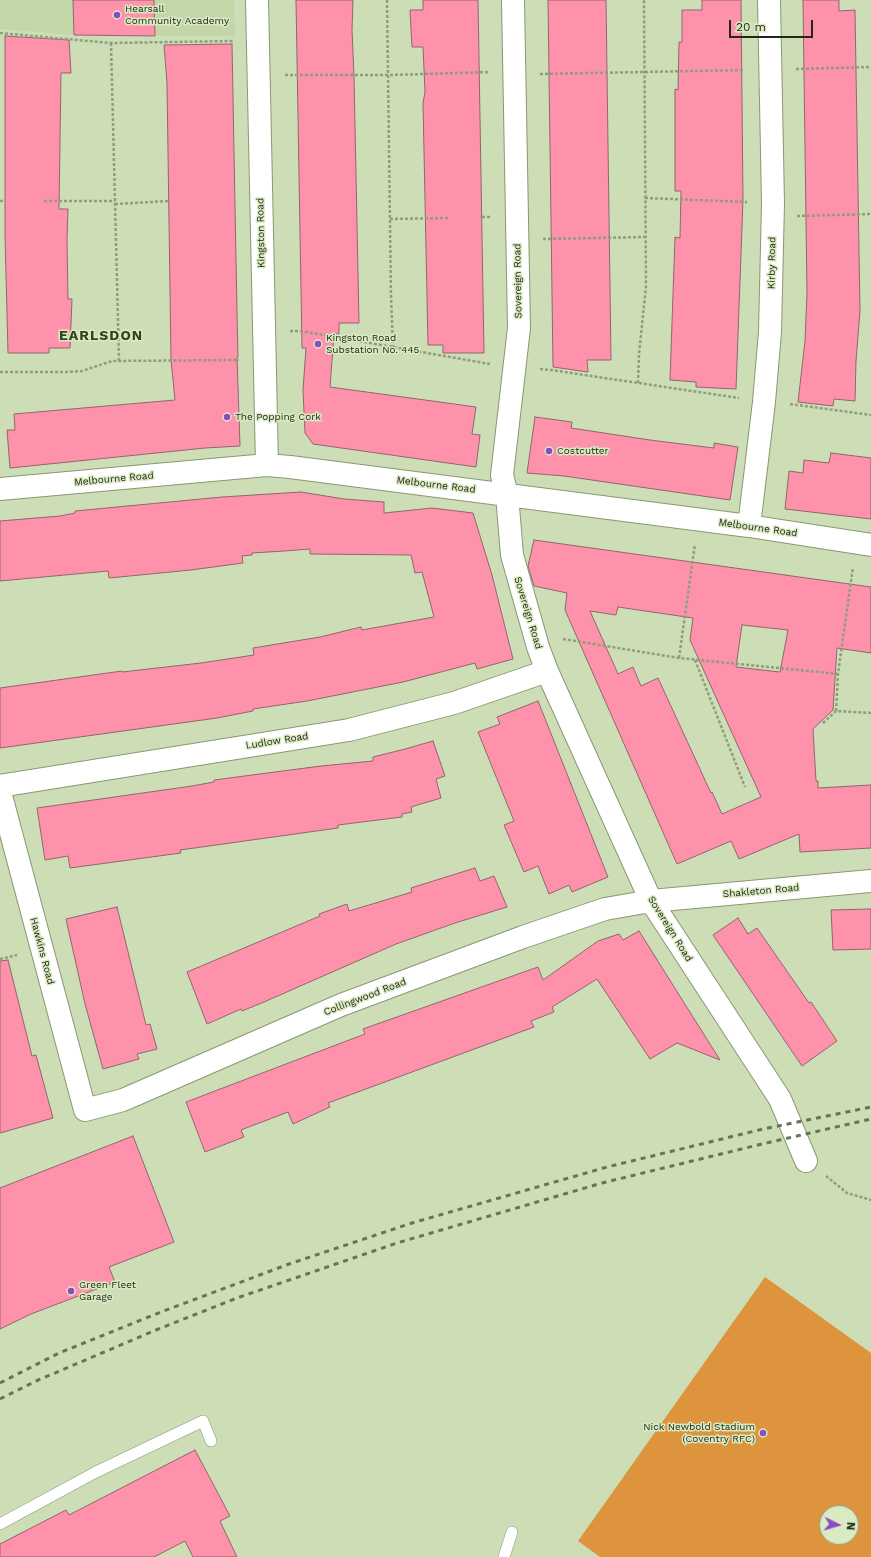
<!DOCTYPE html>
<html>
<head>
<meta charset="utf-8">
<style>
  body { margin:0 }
  #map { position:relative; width:871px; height:1557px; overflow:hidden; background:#cddeb6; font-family:"Work Sans",sans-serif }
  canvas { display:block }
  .north { position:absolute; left:819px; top:1505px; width:40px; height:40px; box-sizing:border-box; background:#daebc3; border:1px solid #909d7f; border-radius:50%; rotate:95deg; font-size:11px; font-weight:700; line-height:16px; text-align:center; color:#222819 }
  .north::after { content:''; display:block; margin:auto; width:14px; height:18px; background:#8b4cc1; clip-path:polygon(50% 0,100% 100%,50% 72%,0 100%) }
  .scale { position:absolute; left:729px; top:20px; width:84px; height:18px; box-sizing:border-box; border:2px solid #222819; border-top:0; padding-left:5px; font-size:12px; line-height:14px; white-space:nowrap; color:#222819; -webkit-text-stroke:3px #daebc3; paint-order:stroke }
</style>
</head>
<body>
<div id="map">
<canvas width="871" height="1557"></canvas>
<div class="north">N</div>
<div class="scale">20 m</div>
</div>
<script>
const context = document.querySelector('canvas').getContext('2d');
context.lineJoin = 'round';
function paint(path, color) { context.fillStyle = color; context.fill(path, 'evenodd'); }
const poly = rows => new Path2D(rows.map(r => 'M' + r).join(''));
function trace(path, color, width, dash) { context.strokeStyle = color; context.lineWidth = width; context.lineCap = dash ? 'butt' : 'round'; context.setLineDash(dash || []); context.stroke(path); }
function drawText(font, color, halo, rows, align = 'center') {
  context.font = font + ' "Work Sans",sans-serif'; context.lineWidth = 3; context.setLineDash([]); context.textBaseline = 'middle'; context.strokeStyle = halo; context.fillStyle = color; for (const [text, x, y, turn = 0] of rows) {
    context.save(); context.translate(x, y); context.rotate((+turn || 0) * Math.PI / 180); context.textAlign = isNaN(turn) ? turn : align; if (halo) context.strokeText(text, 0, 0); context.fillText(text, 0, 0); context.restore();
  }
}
paint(poly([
  [0,0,234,0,235,36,74,35,0,29]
]), '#c2d6a7');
paint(poly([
  [765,1277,871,1353,871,1557,600,1557,578,1541],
  [827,1513,851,1513,851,1537,827,1537]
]), '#de933d');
const building = poly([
  [73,0,154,0,155,36,74,35,73,0],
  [296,0,353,0,352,30,354,76,359,323,339,323,339,334,334,334,330,387,476,407,472,434,480,435,476,467,320,445,313,444,305,433,303,390,306,348,302,348,296,0],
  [423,0,478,0,484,353,443,353,443,345,428,345,423,103,425,92,423,47,412,47,410,10,423,10,423,0],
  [548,0,606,0,611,360,587,360,588,372,553,367,548,0],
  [702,0,741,0,743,200,736,389,696,387,696,382,670,380,675,237,680,238,681,191,675,191,675,89,678,90,679,42,682,42,682,10,702,10,702,0],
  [803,0,839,0,839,11,855,10,860,311,856,361,855,401,834,399,833,406,798,402,805,341,807,294,803,0],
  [5,36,69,40,71,73,61,73,59,209,68,209,67,239,68,299,72,299,70,348,49,348,49,353,8,353,5,236,5,36],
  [232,44,237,313,238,357,237,357,240,446,205,448,10,468,7,430,15,430,14,414,175,400,171,360,167,83,164,45,232,44],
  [535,417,572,422,571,428,650,440,714,448,714,443,738,447,730,500,564,476,527,473,535,417],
  [831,453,871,458,871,519,785,509,789,471,803,473,804,460,829,463,831,453],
  [301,492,344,499,384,502,384,513,432,508,473,513,492,575,513,659,477,669,475,663,403,682,307,701,253,709,253,711,217,718,0,748,0,688,122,671,122,672,201,663,254,655,253,648,320,637,361,627,362,630,434,617,422,572,415,573,411,555,310,554,310,549,284,551,252,553,252,555,242,556,243,563,191,570,109,578,108,571,0,581,0,521,60,516,75,513,75,511,222,497,301,492],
  [534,540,871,587,871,653,837,648,833,710,813,729,816,781,818,781,818,788,871,785,871,848,800,852,799,834,739,859,731,841,677,864,565,610,567,593,534,586,528,566,534,540],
  [618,607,693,618,690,640,761,797,722,814,712,792,711,793,658,678,641,686,633,667,618,674,590,611,616,615,618,607],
  [742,625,788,630,780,672,736,667,742,625],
  [538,701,608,877,572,892,569,885,549,894,538,866,524,872,504,825,514,821,478,732,500,724,497,717,538,701],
  [433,741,445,776,436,779,441,798,411,807,412,812,402,814,402,817,338,825,338,828,180,850,181,853,70,868,68,856,45,860,37,808,192,786,214,782,214,780,321,766,373,761,373,757,405,749,433,741],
  [475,868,480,881,494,876,507,907,455,923,396,944,264,1002,242,1011,241,1009,207,1024,187,972,320,916,319,914,347,904,349,911,412,892,411,888,475,868],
  [117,907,146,1025,150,1024,157,1049,137,1054,139,1059,103,1069,85,1004,66,919,117,907],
  [871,909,871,949,833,950,831,910,871,909],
  [738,918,748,934,757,928,809,1003,811,1002,837,1041,802,1066,713,935,738,918],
  [639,931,720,1060,677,1043,650,1059,597,979,552,1007,554,1012,531,1021,534,1027,328,1103,330,1107,293,1124,288,1112,262,1122,241,1130,244,1137,205,1152,186,1102,365,1034,363,1029,538,967,543,980,598,941,619,934,623,940,639,931],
  [8,960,32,1056,36,1055,53,1118,0,1133,0,961,8,960],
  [133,1136,174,1242,109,1267,115,1282,31,1314,0,1329,0,1188,133,1136],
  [195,1450,230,1516,220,1521,237,1557,193,1557,185,1541,154,1557,0,1557,0,1544,66,1510,69,1515,195,1450]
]);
paint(building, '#ff92ab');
trace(building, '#90656d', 1);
const lane = poly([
  [0,1524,96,1472,203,1421,211,1441],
  [504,1557,512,1532]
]);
const street = poly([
  [257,0,267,465],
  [513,0,519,328,502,475,507,495,512,555,538,647,547,671,651,901,780,1099,806,1161],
  [0,489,267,465,290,467,749,526,871,545],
  [749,526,764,402,770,332,773,203,769,0],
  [0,786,349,730,454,703,547,671],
  [0,792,85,1110,123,1100,341,1005,523,937,605,909,651,901,871,881]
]);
trace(lane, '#889872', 12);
trace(street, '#889872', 24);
trace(poly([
  [387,0,391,297,393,347],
  [0,33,111,43,233,41],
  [111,43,119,361],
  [796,69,871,67],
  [540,74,745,70],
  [285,75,389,75,490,72],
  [645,198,747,202],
  [0,201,4,201],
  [44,201,115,201],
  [115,204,169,201],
  [797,216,871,214],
  [482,217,491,217],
  [390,219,449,218],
  [543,239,646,237],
  [290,331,300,331,393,347,490,364],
  [540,369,551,370,739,398],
  [0,372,68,372,82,371,112,361,239,360],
  [638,383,639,354,646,286,644,0],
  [790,404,871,415],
  [563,639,679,658,838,674],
  [679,658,695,544],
  [695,660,745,787],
  [836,711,838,674,853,567],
  [823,723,836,711,871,713],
  [0,959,17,955],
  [826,1176,847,1193,871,1200]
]), '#909d7e', 2.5, [3, 2]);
trace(lane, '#fff', 11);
trace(street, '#fff', 22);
trace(poly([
  [0,1383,59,1353,161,1312,289,1264,412,1223,607,1167,763,1129,871,1107],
  [0,1399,36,1381,156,1330,237,1298,397,1243,602,1183,762,1144,871,1119]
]), '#69735a', 3, [5, 5]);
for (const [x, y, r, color] of [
  [117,15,4,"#8b4cc1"],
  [318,344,4,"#8b4cc1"],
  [227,417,4,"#8b4cc1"],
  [549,451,4,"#8b4cc1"],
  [71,1291,4,"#8b4cc1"],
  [763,1433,4,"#8b4cc1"]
]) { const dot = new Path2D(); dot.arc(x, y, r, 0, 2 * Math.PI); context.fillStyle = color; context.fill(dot); trace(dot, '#daebc3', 1.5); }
drawText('10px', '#222819', '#daebc3', [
  ["Hearsall",125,9],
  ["Community Academy",125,21],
  ["Kingston Road",326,338],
  ["Substation No. 445",326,350],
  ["The Popping Cork",235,417],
  ["Costcutter",557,451],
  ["Green Fleet",79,1285],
  ["Garage",79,1297],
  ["Nick Newbold Stadium",755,1427,"right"],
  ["(Coventry RFC)",755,1439,"right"]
], 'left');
drawText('10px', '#222819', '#daebc3', [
  ["Kingston Road",261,233,-91],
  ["Kirby Road",772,263,-89],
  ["Sovereign Road",518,281,-91],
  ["Melbourne Road",114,479,-5],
  ["Melbourne Road",436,485,7],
  ["Melbourne Road",758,528,8],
  ["Sovereign Road",528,613,73],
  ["Ludlow Road",277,741,-9],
  ["Shakleton Road",761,891,-5],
  ["Sovereign Road",670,929,58],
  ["Hawkins Road",42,951,75],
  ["Collingwood Road",365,997,-21]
]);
context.letterSpacing = '1px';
drawText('bold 14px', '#35411f', '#daebc3', [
  ["EARLSDON",101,336]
]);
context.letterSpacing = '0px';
</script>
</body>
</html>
